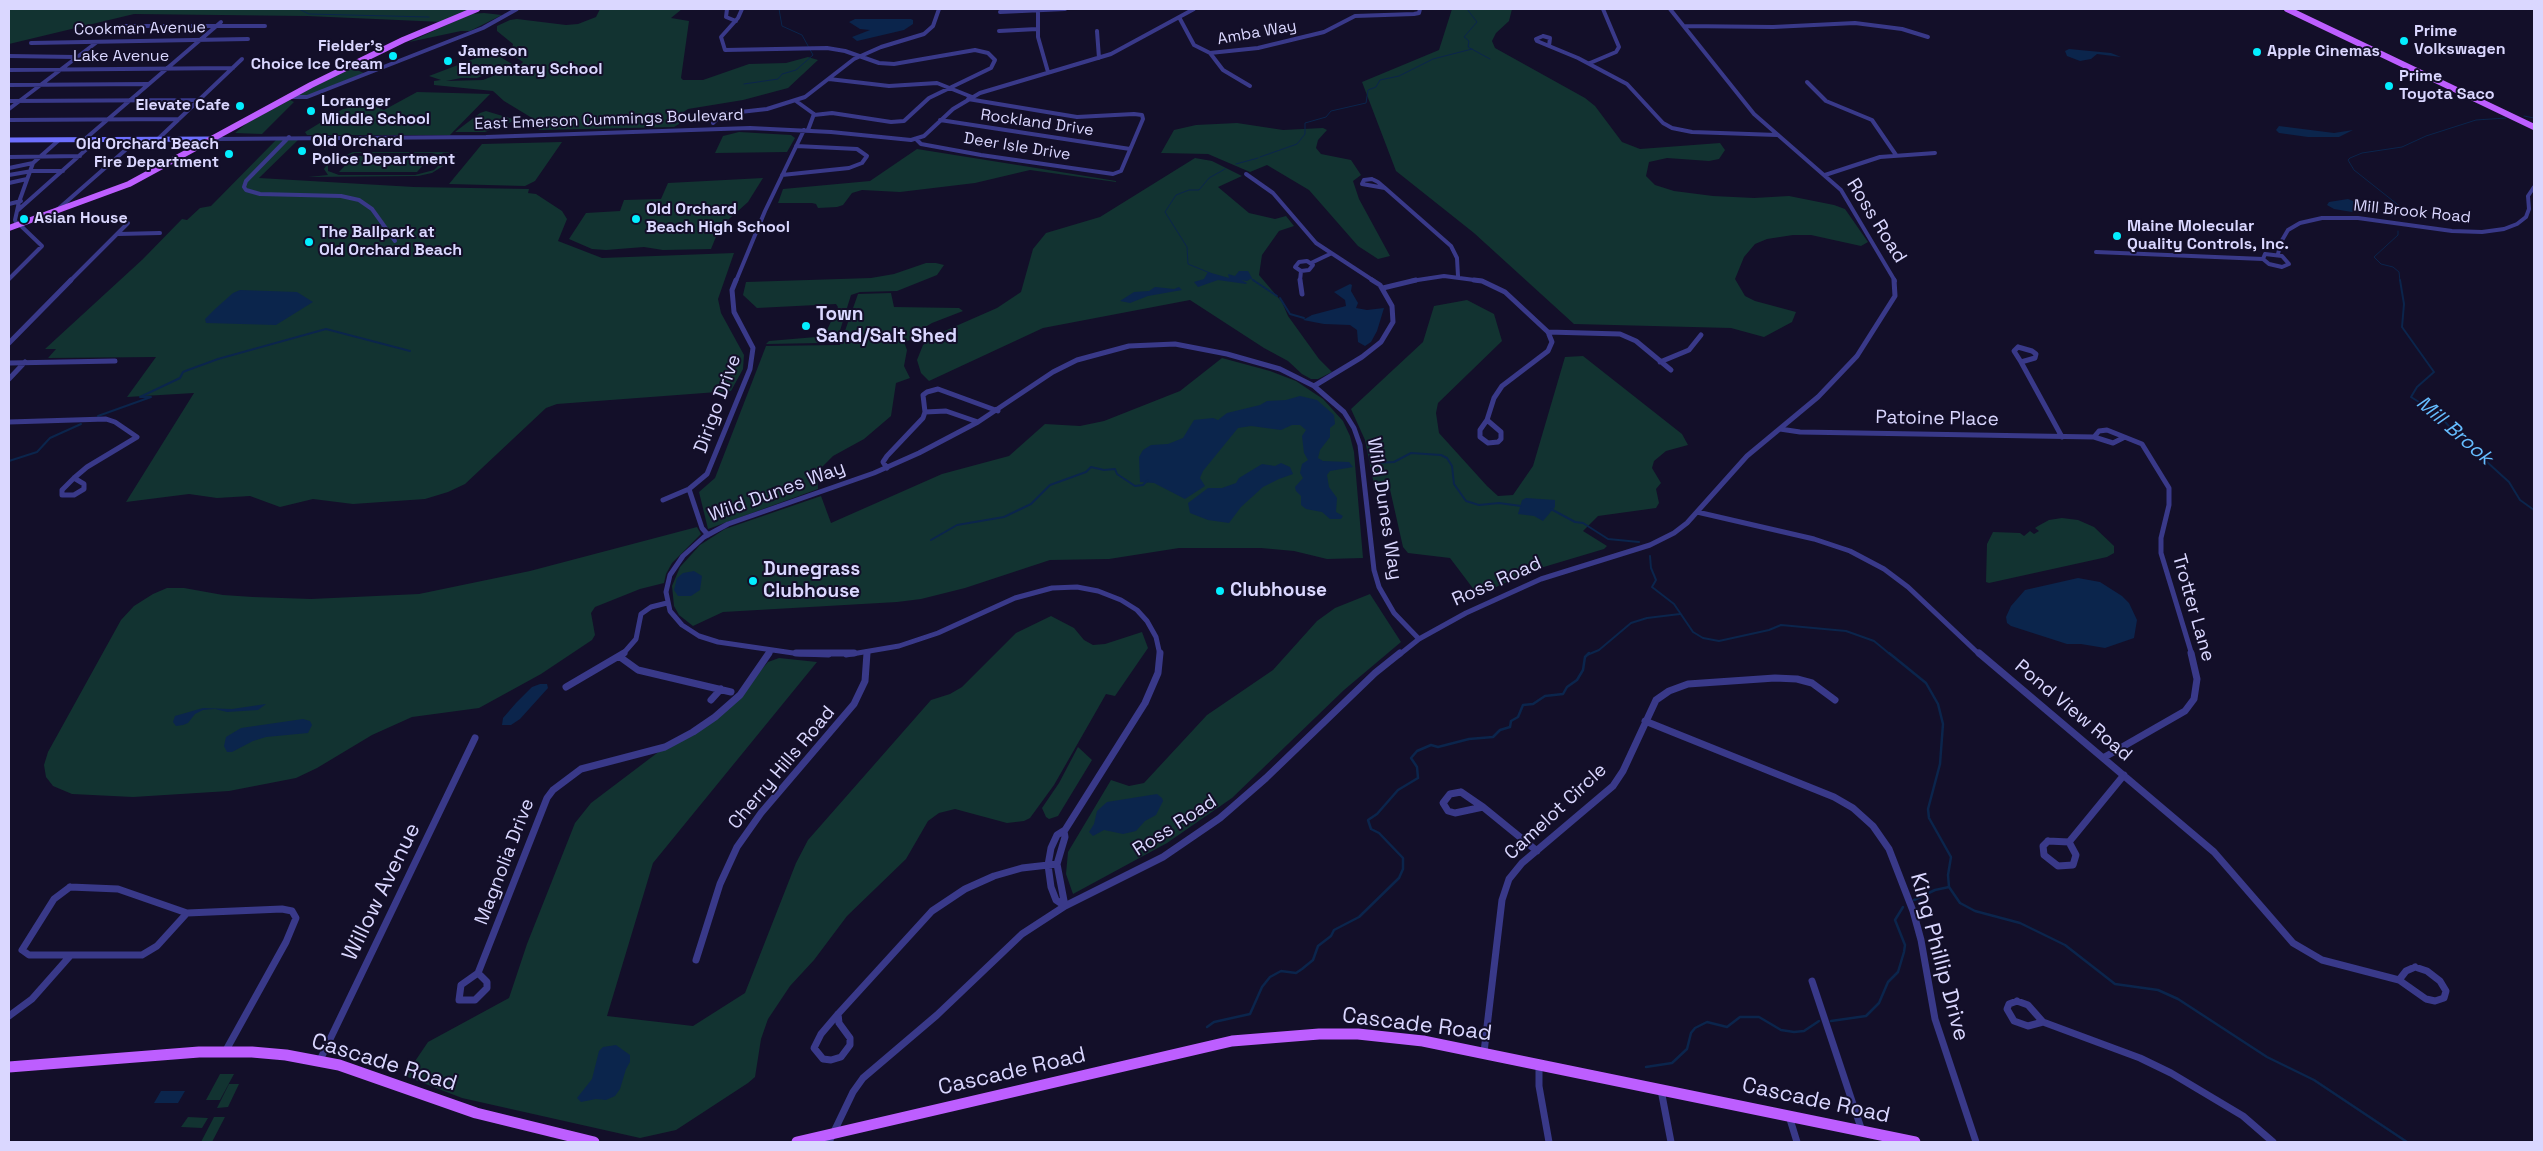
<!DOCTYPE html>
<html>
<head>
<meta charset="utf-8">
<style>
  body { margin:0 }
  #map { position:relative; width:2543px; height:1151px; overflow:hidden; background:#130f29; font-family:"Space Grotesk",sans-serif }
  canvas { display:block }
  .frame { position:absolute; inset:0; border:10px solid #dad7ff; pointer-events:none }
</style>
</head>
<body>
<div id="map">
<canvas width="2543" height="1151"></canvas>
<div class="frame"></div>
</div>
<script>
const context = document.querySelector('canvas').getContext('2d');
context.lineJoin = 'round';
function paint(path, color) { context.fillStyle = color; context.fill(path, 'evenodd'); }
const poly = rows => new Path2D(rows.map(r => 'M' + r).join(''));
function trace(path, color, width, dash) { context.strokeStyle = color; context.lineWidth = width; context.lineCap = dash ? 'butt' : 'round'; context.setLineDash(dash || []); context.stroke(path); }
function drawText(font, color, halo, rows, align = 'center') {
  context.font = font + ' "Space Grotesk",sans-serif'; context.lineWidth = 4; context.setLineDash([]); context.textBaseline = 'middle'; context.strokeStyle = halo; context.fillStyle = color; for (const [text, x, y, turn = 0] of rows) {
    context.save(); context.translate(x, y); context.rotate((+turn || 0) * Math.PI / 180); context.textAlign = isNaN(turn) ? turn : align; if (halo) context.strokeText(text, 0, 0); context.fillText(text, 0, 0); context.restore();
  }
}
paint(poly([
  [9,9,476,9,443,22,307,16,134,14,9,44],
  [600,9,682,9,671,18,689,21,681,78,683,80,703,80,749,64,786,63,808,57,818,60,788,88,743,100,688,109,682,113,679,124,674,127,539,130,537,121,504,101,493,91,434,85,434,81,441,80,429,76,492,52,512,64,477,78,461,78,446,81,483,80,520,65,523,62,511,54,513,44,497,31,497,26,510,20,517,19,566,25,578,24,596,17],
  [1452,9,1512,9,1509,21,1496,33,1492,41,1495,48,1585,98,1595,106,1622,142,1640,149,1720,143,1725,150,1719,159,1709,161,1667,158,1649,162,1646,176,1655,185,1674,191,1713,196,1754,198,1789,196,1834,205,1845,209,1868,242,1861,246,1811,235,1793,235,1767,239,1755,244,1744,257,1735,279,1745,296,1755,301,1796,312,1792,322,1764,337,1731,328,1574,324,1474,233,1396,171,1362,82,1439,50],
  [484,13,502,15,470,31,461,31,409,42,471,14],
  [352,68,364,73,312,94,300,97,297,94],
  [417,92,490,94,450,135,307,135,305,132,343,109,369,104,384,110],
  [290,100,294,102,262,134,235,133,247,123],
  [486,111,516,120,485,132,455,132,480,113],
  [1237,123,1283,130,1323,128,1327,130,1318,140,1316,148,1321,154,1351,160,1361,175,1353,181,1359,199,1390,256,1378,259,1358,246,1309,190,1267,165,1250,172,1208,154,1161,153,1174,130,1196,125],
  [739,132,791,135,795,138,787,152,715,153,723,136],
  [276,140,298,140,259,178,414,187,529,189,528,193,536,194,562,211,567,219,558,241,602,258,734,253,718,299,721,313,744,355,743,369,731,391,557,404,546,408,465,484,448,492,425,499,353,504,313,499,280,507,250,496,217,498,189,494,126,502,194,393,127,397,156,357,48,358,56,349,45,349,143,259,182,219,187,220,200,208,211,206],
  [562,142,535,181,525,186,449,184,482,144],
  [917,149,1030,167,1116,181,1116,182,1030,170,975,183,900,192,862,190,852,193,843,205,837,207,818,208,816,204,812,203,778,203,783,189,870,181],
  [353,152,461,152,442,153,447,159,443,166,432,173,418,176,308,177,328,175,324,169,328,163],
  [355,153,432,153,440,155,444,160,434,170,415,175,339,175,328,171,328,165,334,160],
  [354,156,431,156,417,172,339,172],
  [1195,158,1212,161,1242,176,1218,187,1249,213,1275,219,1286,216,1294,226,1279,231,1262,255,1259,275,1282,302,1288,316,1319,359,1332,372,1318,379,1311,379,1302,374,1288,361,1264,348,1190,300,1043,328,929,381,921,373,917,360,923,345,940,333,997,308,1021,292,1033,249,1046,233,1100,217],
  [763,178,748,202,720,227,711,249,663,250,644,247,606,250,592,249,569,239,586,213,620,211,624,200,661,199,668,183],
  [926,263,936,263,944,265,937,275,897,291,860,292,851,295,838,337,822,343,766,344,769,341,816,337,826,332,838,307,836,304,757,308,743,295,746,282,871,278,894,274],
  [891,293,894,307,959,308,963,311,932,323,915,333,910,340,904,342,907,350,904,366,910,378,896,383,891,416,864,439,833,456,817,472,818,489,708,529,699,492,715,478,766,346,840,345,858,294],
  [1467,300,1494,314,1502,341,1438,403,1436,413,1439,433,1487,486,1498,496,1513,495,1533,466,1565,357,1583,356,1682,434,1688,445,1666,451,1654,461,1652,468,1661,483,1656,489,1659,503,1656,508,1598,516,1583,531,1607,546,1604,549,1537,569,1478,595,1450,558,1408,553,1403,547,1389,485,1374,485,1365,440,1351,409,1423,342,1434,306],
  [1222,358,1270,371,1296,381,1323,399,1343,421,1350,436,1354,452,1363,558,1327,559,1294,551,1261,548,1179,548,1109,559,1050,560,965,588,921,599,897,602,723,612,693,626,679,615,674,606,672,586,680,567,700,545,725,529,821,496,831,523,942,474,1009,456,1045,424,1080,426,1104,421,1180,391],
  [2062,518,2078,520,2094,527,2114,546,2114,553,2107,557,1989,583,1986,582,1987,544,1993,532,2020,533,2024,536,2030,531,2034,534,2039,531,2035,528,2038,526,2049,520],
  [697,527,701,534,672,563,666,574,664,583,640,589,595,607,591,613,595,635,592,640,541,674,479,708,412,717,372,735,317,768,296,778,229,791,133,797,72,794,53,786,46,777,44,765,48,752,121,620,134,606,153,594,167,588,184,588,223,595,253,597,311,599,419,594,530,571],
  [1370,594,1401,642,1344,690,1232,798,1167,843,1073,894,1066,874,1068,852,1111,780,1129,786,1144,783,1207,715,1273,670,1317,621,1335,608],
  [1051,616,1074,628,1084,640,1093,645,1105,644,1142,632,1148,648,1115,696,1106,694,1054,785,1030,818,1024,821,1007,823,955,809,939,813,928,821,906,859,847,916,814,960,790,986,768,1019,761,1039,755,1077,748,1083,676,1130,640,1138,462,1098,405,1076,428,1042,509,998,527,944,575,823,591,803,665,747,725,712,768,662,779,658,817,662,653,863,607,1016,693,1026,745,993,796,863,808,840,931,700,950,694,962,687,1016,633],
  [1078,747,1092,760,1058,816,1049,819,1046,817,1042,808,1059,783],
  [220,1074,234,1074,220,1100,206,1100],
  [229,1084,239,1084,228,1107,217,1108],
  [188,1117,208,1118,202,1128,181,1127],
  [214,1117,225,1117,212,1142,201,1142]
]), '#123331');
paint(poly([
  [855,19,911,19,913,20,913,24,904,30,857,41,852,37,870,30,860,29,849,22],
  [2069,49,2111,53,2121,57,2097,54,2091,59,2080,61,2067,56,2065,51],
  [2279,126,2334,133,2353,130,2339,137,2308,137,2279,133,2276,130],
  [2348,199,2358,203,2357,210,2352,212,2334,209,2327,205,2329,202],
  [1239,271,1248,271,1252,278,1247,281,1241,280,1247,283,1246,284,1218,280,1198,287,1194,282,1204,279,1208,272,1229,278,1228,274,1235,276],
  [1350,284,1352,285,1351,291,1358,303,1356,308,1367,310,1384,308,1377,331,1371,342,1365,346,1358,342,1357,330,1350,325,1324,324,1303,320,1312,315,1346,306,1345,300,1334,292],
  [1155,287,1174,289,1179,287,1182,290,1148,296,1130,303,1120,301,1134,292,1149,291],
  [240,290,297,292,313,302,276,325,206,323,205,319,215,309,233,293],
  [1300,396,1317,400,1334,415,1335,424,1330,428,1330,437,1320,450,1318,458,1323,461,1349,462,1353,467,1330,471,1327,475,1329,487,1337,498,1336,512,1343,516,1341,519,1330,519,1322,512,1306,509,1301,505,1301,496,1296,491,1295,487,1303,478,1300,473,1302,464,1308,460,1304,453,1302,436,1306,430,1300,425,1292,425,1281,430,1251,426,1238,428,1203,471,1200,478,1205,486,1185,499,1154,483,1140,482,1139,457,1143,450,1151,445,1168,444,1183,438,1194,420,1213,418,1218,420,1227,413,1260,405,1267,401,1286,400],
  [1281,463,1290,467,1293,474,1279,479,1263,487,1241,507,1229,523,1208,520,1190,513,1188,503,1208,488,1222,488,1236,483,1239,478,1262,464,1275,466],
  [1526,498,1555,500,1555,507,1543,521,1534,516,1518,514,1522,500],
  [694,571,702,576,700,590,691,596,678,596,674,590,677,578,683,573],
  [2078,578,2100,582,2122,596,2129,603,2137,620,2134,638,2105,648,2081,644,2067,644,2011,626,2007,623,2006,617,2011,606,2025,590],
  [540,684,547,684,548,688,520,719,511,725,502,725,503,718,516,703,532,687],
  [266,704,258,710,227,712,215,709,203,710,195,714,188,723,183,725,176,726,173,722,175,716,203,708,232,709],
  [303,719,310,721,312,725,308,733,266,737,253,741,232,752,227,752,224,746,226,737,241,728],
  [1157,794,1162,798,1163,801,1156,815,1145,821,1136,831,1123,834,1104,830,1093,836,1089,832,1094,824,1097,811,1107,802],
  [616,1045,630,1055,630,1062,626,1069,620,1089,615,1096,606,1100,596,1099,581,1102,577,1098,592,1079,599,1051,603,1047],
  [161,1091,185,1091,178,1103,154,1103]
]), '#0b254c');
trace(poly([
  [299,9,309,14,429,17],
  [1467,9,1477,22,1464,37,1469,41,1468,47,1490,59],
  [744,84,778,79,782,74,796,70,813,55,802,35,782,26,779,9],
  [2524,116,2534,118],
  [1260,157,1297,144,1305,134,1305,123,1326,117,1331,111,1366,103,1368,90,1376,87,1380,80,1399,76,1433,59,1472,49],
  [1236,164,1258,158],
  [2392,216,2393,212,2402,208,2354,170,2348,160,2350,158,2362,153,2402,147,2426,136,2476,120,2506,118],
  [2398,231,2398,235,2374,257,2381,264,2393,267,2399,272,2400,281],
  [1210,273,1188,264,1187,247,1165,212,1176,195,1189,190,1199,190,1209,178,1225,169],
  [1250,278,1255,281]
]), '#0b254c', 1);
trace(poly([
  [1253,280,1277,296],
  [2400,280,2404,304,2402,327,2434,372,2417,387,2411,397,2438,414,2456,434,2473,444,2487,462,2509,482,2520,500,2534,510],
  [1280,298,1290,314,1304,318],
  [98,416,151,397,140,397,180,378,183,372,188,370,218,359,326,329,410,351],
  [9,461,37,452,50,438,81,424],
  [1376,463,1394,462,1411,453,1441,455,1447,458,1452,466,1454,484,1466,501,1479,505,1499,503,1521,506],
  [1551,509,1575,522,1583,523,1608,539,1639,542],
  [931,540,957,525,1004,517,1031,504,1050,485,1086,472,1091,467,1104,470,1115,469,1117,474,1135,486,1143,485,1148,480],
  [1650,556,1651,568,1656,580,1652,587,1674,604,1693,632,1703,638,1719,641,1769,630,1781,625,1846,631,1874,641,1891,655],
  [1587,655,1599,650,1631,623,1647,618,1680,614]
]), '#0b254c', 2);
trace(poly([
  [1889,653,1926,683,1938,704,1943,724,1940,764,1928,809,1929,818,1951,857,1948,875,1949,887,1960,903,1975,911,2020,923,2065,945,2115,984,2158,990,2178,999,2267,1057,2314,1080,2407,1142],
  [1914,900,1935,890,1949,887],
  [1831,1021,1866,1016,1879,1003,1888,982,1898,972,1904,952,1905,945,1895,920,1903,907],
  [1207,1027,1214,1022,1250,1014,1262,987,1270,977,1281,971,1296,973,1302,969,1313,960,1318,946,1331,936,1334,930,1359,917,1399,878,1403,869,1403,858,1379,833,1371,829,1368,820,1377,814,1398,790,1418,778,1417,767,1411,758,1417,751,1431,745,1438,747,1469,739,1493,737,1500,730,1510,727,1511,721,1518,717,1523,705,1533,704,1545,696,1563,694,1567,687,1577,680,1583,670,1585,657,1589,653],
  [1646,1067,1672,1063,1687,1049,1691,1033,1695,1028,1707,1022,1727,1027,1740,1017,1759,1017,1781,1030,1794,1032,1804,1031,1819,1021]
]), '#0b254c', 2.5);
trace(poly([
  [727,9,726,17,736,21],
  [742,9,738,18,721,37,725,50,827,48,845,51,879,63,894,64,975,50,988,53,995,60,991,68,929,98,904,121,891,122,832,113,814,115],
  [1038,9,1038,37,1048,72],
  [1670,9,1754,114,1841,190,1895,281],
  [1000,12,1065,9],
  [1179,17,1194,45,1210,53,1223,70,1250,86],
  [116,26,265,26],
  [1684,26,1773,27,1855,23,1902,29,1928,37],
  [999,31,1037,29],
  [1097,31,1099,58],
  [1543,36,1550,38,1549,46,1537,41,1536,39,1543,36],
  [31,43,248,39],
  [1549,46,1578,58,1627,84,1663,123,1672,128,1692,132,1777,135],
  [1210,53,1258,48,1324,32,1355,16,1414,14,1419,13,1420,9],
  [9,56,75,57],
  [1590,63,1616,52,1619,47,1603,9],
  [9,70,233,68],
  [829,79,889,86,937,83,972,97],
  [1807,82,1826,101,1872,120,1896,155],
  [9,85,148,84],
  [288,97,307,97,483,28,517,9],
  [9,101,200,100],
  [796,101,814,114,808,130],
  [9,109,97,42],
  [9,120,179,119],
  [940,120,1130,149],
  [713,123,722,114,767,109,805,97,854,59,881,47,924,34,933,26,939,9],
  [289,137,246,181,244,187,246,190,260,194,341,196,359,200,372,209,395,241],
  [85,139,221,22],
  [158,139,242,59],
  [213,139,486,137,750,128,831,132,911,140,924,136,953,109,980,93,1111,54,1194,9],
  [916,139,921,144,981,155,1113,174,1121,171,1143,119,1142,115,1134,114,1077,117,968,99],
  [9,157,80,156],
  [9,168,33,163],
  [1246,174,1273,193,1316,243,1374,281],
  [9,175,32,171,63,171],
  [782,175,849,168,862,163,867,156,857,149,796,146],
  [1825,175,1880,157,1935,153],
  [1372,179,1378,182,1385,188,1362,184,1364,180,1372,179],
  [9,183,27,179],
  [1385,188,1451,246,1457,258,1458,276],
  [9,204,21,201],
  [57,210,138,139],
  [17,211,98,139],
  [17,225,15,220,19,202,33,163,59,140],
  [118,234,160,233],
  [2096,252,2263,259],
  [2265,254,2282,256,2289,264,2282,267,2269,264,2263,259,2265,254],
  [2278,254,2281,242,2288,230,2300,223,2322,218,2358,218,2452,231,2482,232,2504,229,2517,224,2526,217,2529,209,2528,196,2534,187],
  [1307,261,1313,265,1309,270,1301,271,1295,267,1299,262,1307,261],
  [1311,263,1330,254],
  [9,279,42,246,19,224],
  [70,281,128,223],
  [736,281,765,211,804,130],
  [1300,281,1301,271],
  [1411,281,1444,276,1482,281]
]), '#393989', 4);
trace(poly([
  [1300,280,1302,294],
  [1474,280,1482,281,1505,292,1548,332,1552,342,1548,351,1502,386,1494,398,1487,420],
  [1383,288,1416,280],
  [1548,332,1620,334,1636,341,1671,370],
  [9,343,71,280],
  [2018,347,2032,351,2036,354,2035,358,2021,362,2014,351,2018,347],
  [1660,362,1689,350,1701,335],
  [2021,362,2062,437],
  [9,363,115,361],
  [9,379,25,362],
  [1314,386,1362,357,1381,342,1393,322,1392,306,1380,285,1372,280],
  [925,412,946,411,978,422],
  [1487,420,1501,432,1501,439,1498,442,1488,443,1480,437,1480,430,1487,420],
  [9,422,106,419,115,422,137,437,87,467,74,478],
  [1780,429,1800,432,2094,437,2113,443,2123,438],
  [2094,437,2099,431,2107,430,2142,444,2169,488,2169,505,2161,538,2161,553,2192,655],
  [887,468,883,462,887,456,923,418,925,412,923,395,927,392,938,389,998,411],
  [74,478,84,484,84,489,74,495,62,495,62,490,74,478],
  [689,489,702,528,708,535],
  [663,500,689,489,707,474,750,369,753,348,734,312,732,290,736,280],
  [1697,512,1814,539,1850,551,1884,569,1908,587,1980,655],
  [622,655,636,639,641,614,651,607,667,603],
  [768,655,771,650],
  [829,655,800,654,718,642,699,636,682,625,670,611,666,592,670,575,683,556,704,537,728,524,874,473,919,453,978,422,1053,372,1077,360,1129,346,1175,344,1227,354,1280,369,1314,386,1344,412,1354,428,1360,445,1374,570,1379,587,1394,613,1419,639],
  [846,655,899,646,938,633,1015,598,1052,588,1077,587,1098,591,1121,600,1137,610,1147,621,1156,637,1160,655],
  [1399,655,1419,639,1466,613,1541,579,1650,545,1674,533,1687,523,1747,456,1818,397,1857,356,1895,296,1894,280]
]), '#393989', 5);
trace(poly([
  [796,653,854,653],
  [1979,653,2214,852,2293,943,2322,960,2399,980],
  [620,657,638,670,731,692],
  [566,687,624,653],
  [711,700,721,689],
  [1645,721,1834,797,1853,808,1873,826,1889,849,1913,911,1921,940,1935,1019,1976,1142],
  [2103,758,2185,711,2194,699,2197,679,2191,653],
  [1461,792,1477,803,1483,807,1455,813,1448,811,1443,803,1450,794,1461,792],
  [1483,807,1537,851],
  [1064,831,1065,837,1057,864,1065,906],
  [2048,841,2069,842,2076,855,2073,865,2058,866,2044,855,2043,846,2048,841],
  [2069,842,2124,775],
  [70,887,118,889,187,913,157,946,142,955,29,955,22,950,54,899,70,887],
  [1065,906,1056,900,1051,887,1048,865,1051,848,1057,835,1065,830,1145,703,1158,673,1160,653],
  [187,913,282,909,292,911,296,918,286,942,225,1052],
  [696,960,720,884,737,847,761,813,854,704,865,681,867,653],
  [2415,967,2427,971,2440,981,2446,991,2444,998,2435,1001,2426,999,2399,980,2406,971,2415,967],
  [478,973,487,982,487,988,475,1000,459,1000,461,985,478,973],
  [478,973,547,798,553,790,581,769,665,747,693,732,715,717,740,695,769,653],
  [1812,981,1862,1131],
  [2017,1001,2028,1005,2043,1022,2028,1026,2014,1021,2007,1009,2009,1004,2017,1001],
  [838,1014,839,1023,850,1038,850,1045,841,1057,831,1060,823,1059,814,1048,821,1034,838,1014],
  [838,1014,932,911,965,889,994,876,1022,868,1057,864],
  [9,1016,32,999,70,956],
  [2043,1022,2140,1058,2171,1073,2243,1116,2273,1142],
  [1484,1052,1502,900,1509,879,1522,863,1613,786,1623,771,1656,700,1669,691,1688,684,1775,678,1797,679,1812,683,1835,700],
  [320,1060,475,738],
  [1539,1064,1539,1086,1549,1142],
  [1661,1090,1671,1142],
  [1789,1116,1797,1142],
  [829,1142,853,1092,863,1078,937,1015,1022,934,1065,906,1163,857,1220,818,1266,778,1375,673,1400,653]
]), '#393989', 7);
trace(poly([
  [9,140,213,139]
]), '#6e6fff', 5);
trace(poly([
  [2287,9,2534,127],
  [9,228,129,184,311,85,403,40,477,9]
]), '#bd5eff', 6);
trace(poly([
  [9,1067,199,1052,252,1052,286,1055,339,1065,476,1113,594,1142],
  [797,1142,1232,1041,1319,1034,1358,1034,1423,1041,1915,1142]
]), '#bd5eff', 11);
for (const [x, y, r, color] of [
  [2404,41,5,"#03eeff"],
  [2257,52,5,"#03eeff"],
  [393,56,5,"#03eeff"],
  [448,61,5,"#03eeff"],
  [2389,86,5,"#03eeff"],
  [240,106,5,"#03eeff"],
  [311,111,5,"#03eeff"],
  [302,151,5,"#03eeff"],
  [229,154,5,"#03eeff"],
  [24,219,5,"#03eeff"],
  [636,219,5,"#03eeff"],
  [2117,236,5,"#03eeff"],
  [309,242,5,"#03eeff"],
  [806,326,5,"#03eeff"],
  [753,581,5,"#03eeff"],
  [1220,591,5,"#03eeff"]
]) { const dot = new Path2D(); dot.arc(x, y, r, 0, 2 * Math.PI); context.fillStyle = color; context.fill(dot); trace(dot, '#130f29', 2); }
drawText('16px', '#dad7ff', '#130f29', [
  ["Cookman Avenue",140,29,-1],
  ["Amba Way",1257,33,-10],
  ["Lake Avenue",121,57],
  ["East Emerson Cummings Boulevard",609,120,-2],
  ["Rockland Drive",1037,123,8],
  ["Deer Isle Drive",1017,147,9],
  ["Mill Brook Road",2412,212,6]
]);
drawText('bold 16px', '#dad7ff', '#130f29', [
  ["Prime",2414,32],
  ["Volkswagen",2414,50],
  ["Fielder's",383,47,"right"],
  ["Choice Ice Cream",383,65,"right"],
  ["Jameson",458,52],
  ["Elementary School",458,70],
  ["Apple Cinemas",2267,52],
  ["Prime",2399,77],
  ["Toyota Saco",2399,95],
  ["Loranger",321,102],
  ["Middle School",321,120],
  ["Elevate Cafe",230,106,"right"],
  ["Old Orchard",312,142],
  ["Police Department",312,160],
  ["Old Orchard Beach",219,145,"right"],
  ["Fire Department",219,163,"right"],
  ["Old Orchard",646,210],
  ["Beach High School",646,228],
  ["Asian House",34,219],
  ["Maine Molecular",2127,227],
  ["Quality Controls, Inc.",2127,245],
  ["The Ballpark at",319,233],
  ["Old Orchard Beach",319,251]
], 'left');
drawText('19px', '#dad7ff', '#130f29', [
  ["Ross Road",1876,221,58],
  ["Dirigo Drive",718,404,-70],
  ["Patoine Place",1937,419,1],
  ["Wild Dunes Way",777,492,-20],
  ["Wild Dunes Way",1384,509,81],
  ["Ross Road",1497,582,-24],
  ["Trotter Lane",2193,608,74],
  ["Pond View Road",2073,711,40],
  ["Cherry Hills Road",782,768,-50],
  ["Camelot Circle",1556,812,-43],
  ["Ross Road",1175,826,-33],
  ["Magnolia Drive",505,862,-69]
]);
drawText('bold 19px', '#dad7ff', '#130f29', [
  ["Town",816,315],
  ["Sand/Salt Shed",816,337],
  ["Dunegrass",763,570],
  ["Clubhouse",763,592],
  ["Clubhouse",1230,591]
], 'left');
drawText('italic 20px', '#65bdff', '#130f29', [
  ["Mill Brook",2454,431,41]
]);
drawText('22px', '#dad7ff', '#130f29', [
  ["Willow Avenue",382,892,-64],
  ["King Phillip Drive",1939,957,75],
  ["Cascade Road",1417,1025,7],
  ["Cascade Road",384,1063,17],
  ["Cascade Road",1012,1072,-13],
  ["Cascade Road",1816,1101,12]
]);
</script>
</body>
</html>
